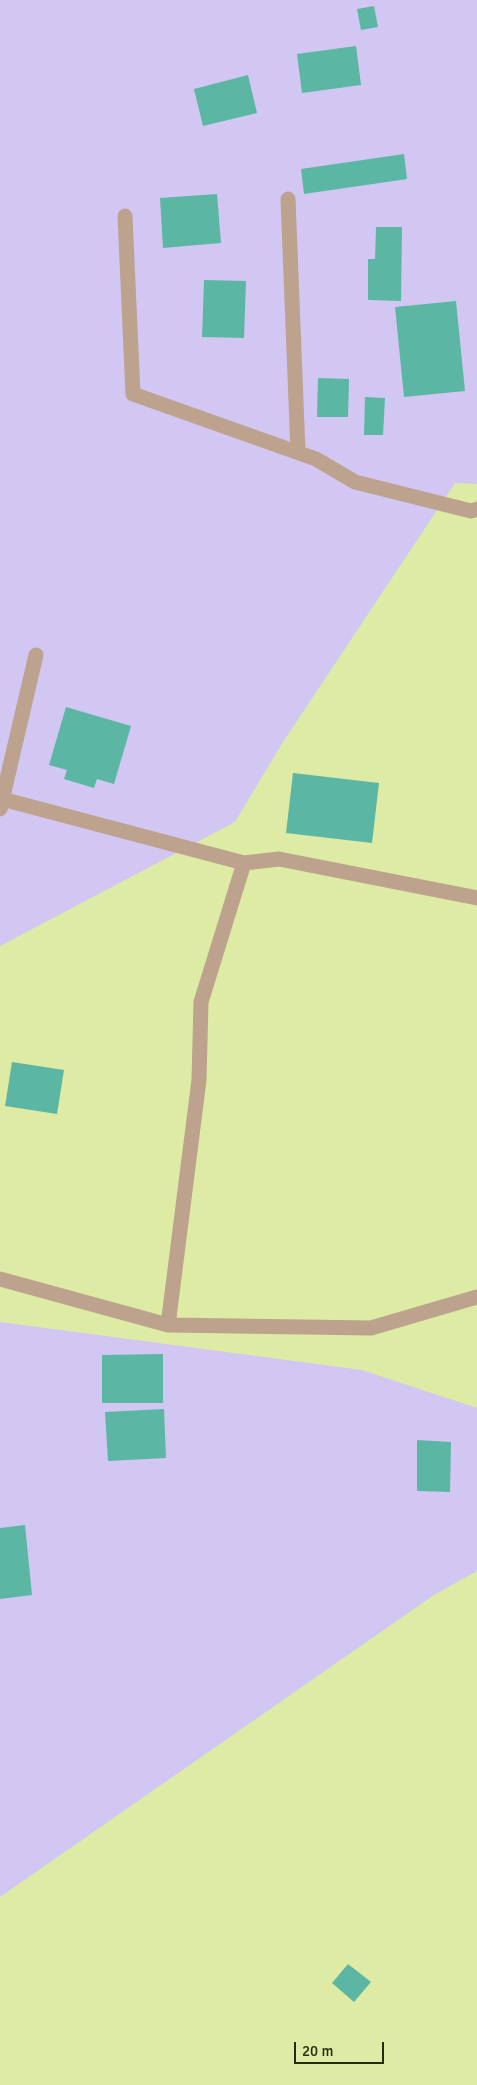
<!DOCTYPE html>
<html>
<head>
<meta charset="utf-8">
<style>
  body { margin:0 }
  #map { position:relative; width:477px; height:2085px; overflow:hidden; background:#ddeba4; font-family:Signika,sans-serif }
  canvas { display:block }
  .scale { position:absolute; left:294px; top:2042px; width:90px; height:22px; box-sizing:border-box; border:2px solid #252a0e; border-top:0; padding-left:6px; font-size:15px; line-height:18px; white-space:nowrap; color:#252a0e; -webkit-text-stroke:4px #ddeba4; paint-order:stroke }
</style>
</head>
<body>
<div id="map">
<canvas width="477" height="2085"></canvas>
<div class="scale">20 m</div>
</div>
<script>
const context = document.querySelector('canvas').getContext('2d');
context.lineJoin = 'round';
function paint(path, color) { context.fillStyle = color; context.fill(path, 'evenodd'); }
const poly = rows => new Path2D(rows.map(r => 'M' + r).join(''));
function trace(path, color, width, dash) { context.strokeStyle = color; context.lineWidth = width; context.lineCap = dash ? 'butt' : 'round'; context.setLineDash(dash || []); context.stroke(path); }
paint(poly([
  [0,0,477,0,477,484,455,483,283,742,235,822,0,946],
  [0,1322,362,1370,477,1408,477,1571,434,1595,0,1897]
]), '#d2c6f3');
paint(poly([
  [374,6,378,27,361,30,357,9],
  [356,46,361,85,302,93,297,54],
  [248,75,257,113,203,126,194,89],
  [404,154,407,179,304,194,301,169],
  [217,194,221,243,163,248,160,198],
  [376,227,402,227,401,301,368,300,368,259,375,259],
  [204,280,246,281,244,338,202,337],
  [456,301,465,391,404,397,395,307],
  [318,378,349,379,348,417,317,417],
  [365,397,385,398,383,435,364,435],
  [66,707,131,726,114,784,97,779,94,788,64,779,67,770,49,765],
  [293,773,379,783,372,843,286,833],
  [12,1062,64,1070,57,1114,5,1106],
  [163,1354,163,1403,102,1403,102,1355],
  [164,1409,166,1458,108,1461,105,1412],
  [417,1440,451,1442,450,1492,417,1491],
  [25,1525,32,1595,0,1599,0,1528],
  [348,1964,371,1982,354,2002,332,1983]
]), '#5bb7a3');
trace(poly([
  [288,199,298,452],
  [125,216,133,394,316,459,355,482,471,511,477,509],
  [2,799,244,863,279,859,477,898],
  [0,809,36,655],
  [0,1279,168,1325,371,1328,477,1297],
  [168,1325,199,1080,201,1002,244,863]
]), '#bda28e', 15);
</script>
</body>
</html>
